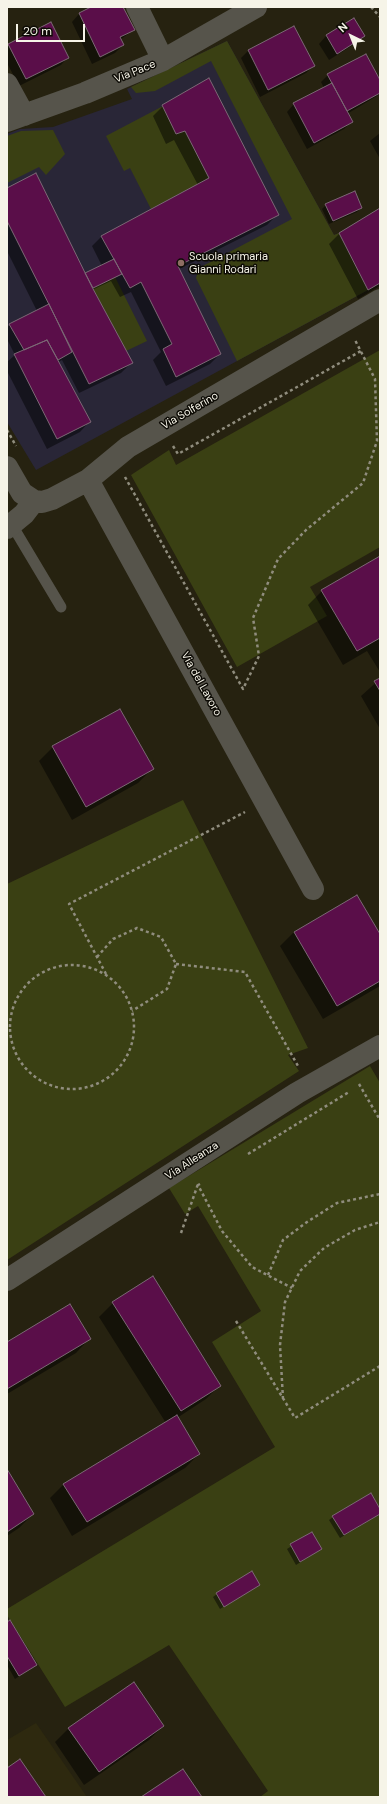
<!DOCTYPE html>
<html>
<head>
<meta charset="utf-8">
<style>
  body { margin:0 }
  #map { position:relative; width:387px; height:1804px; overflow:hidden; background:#262210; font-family:"DM Sans",sans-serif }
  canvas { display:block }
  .frame { position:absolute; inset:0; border:8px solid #f6f4e8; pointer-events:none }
  .north { position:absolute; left:331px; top:16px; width:40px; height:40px; -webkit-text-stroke:3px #0d0b05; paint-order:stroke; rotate:317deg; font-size:11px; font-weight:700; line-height:16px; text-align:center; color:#f6f4e8 }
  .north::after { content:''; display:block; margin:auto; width:14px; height:18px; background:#f6f4e8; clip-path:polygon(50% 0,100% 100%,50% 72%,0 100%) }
  .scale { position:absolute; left:16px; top:24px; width:69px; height:18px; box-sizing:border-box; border:2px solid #f6f4e8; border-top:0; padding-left:5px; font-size:12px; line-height:14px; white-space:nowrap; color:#f6f4e8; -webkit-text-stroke:3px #0d0b05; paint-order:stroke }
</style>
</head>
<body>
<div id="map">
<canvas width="387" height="1804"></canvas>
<div class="frame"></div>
<div class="north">N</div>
<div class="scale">20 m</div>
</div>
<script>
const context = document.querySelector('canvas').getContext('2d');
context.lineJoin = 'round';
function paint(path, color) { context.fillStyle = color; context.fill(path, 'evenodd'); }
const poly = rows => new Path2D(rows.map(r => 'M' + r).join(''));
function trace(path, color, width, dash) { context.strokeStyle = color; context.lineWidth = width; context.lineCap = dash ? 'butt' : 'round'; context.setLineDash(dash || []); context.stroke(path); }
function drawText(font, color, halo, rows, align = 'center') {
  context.font = font + ' "DM Sans",sans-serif'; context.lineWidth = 3; context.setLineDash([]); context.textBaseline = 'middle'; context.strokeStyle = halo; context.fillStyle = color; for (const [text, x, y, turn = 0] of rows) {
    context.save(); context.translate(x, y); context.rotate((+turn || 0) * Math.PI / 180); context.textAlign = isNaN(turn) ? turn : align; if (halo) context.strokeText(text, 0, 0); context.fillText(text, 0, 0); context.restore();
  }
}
paint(poly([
  [36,1723,87,1797,7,1797,7,1740]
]), '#2e290f');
paint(poly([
  [227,41,334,235,339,233,368,290,36,470,7,422,7,134,20,129,53,127,132,99,127,89]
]), '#292637');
paint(poly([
  [227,41,334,235,339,233,368,290,237,361,196,278,199,268,292,219,211,61,155,91,136,93,131,87],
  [163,106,185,131,209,178,151,209,130,168,124,171,106,136],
  [53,130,65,154,46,175,39,167,7,183,7,136,21,131],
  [115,277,147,341,126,351,92,287],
  [380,350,380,547,310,587,327,616,237,667,131,475,169,450,176,465],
  [183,800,308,1048,288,1055,299,1071,7,1260,7,884],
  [370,1066,380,1083,380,1797,260,1797,268,1791,169,1645,65,1707,7,1615,7,1609,275,1447,212,1342,261,1311,198,1206,185,1214,169,1188]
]), '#3a4013');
paint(poly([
  [94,7,122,7,133,30,120,40,123,45,115,53,92,64,72,22,79,14],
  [354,20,364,36,356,43,329,60,319,44,326,36],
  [294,28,313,66,306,73,260,97,241,58,248,51],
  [9,45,68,57,61,65,19,86,7,63,7,46],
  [328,75,380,82,380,94,347,114,351,122,344,129,307,149,287,112,294,104,324,88,321,82],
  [163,106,277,215,267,225,179,269,220,354,210,364,166,386,153,360,161,352,131,292,120,297,111,281,92,290,131,363,121,373,79,393,62,360,58,362,90,421,80,432,47,449,7,371,7,362,15,355,7,339,7,327,37,311,7,251,7,189,85,274,102,266,92,246,102,236,198,185,174,140,166,144,153,116],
  [380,133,380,159,370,141],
  [326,205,361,208,357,212,329,224,322,209],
  [380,209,380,286,358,299,329,244,339,234],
  [380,558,380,672,367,651,343,665,308,605,322,591],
  [380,679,380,729,361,696],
  [53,747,152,769,138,783,72,820,39,761],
  [357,896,380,936,380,986,323,1019,280,946,294,932],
  [113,1303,220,1385,206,1399,177,1418,199,1454,185,1468,72,1536,50,1498,64,1484,166,1423,99,1317],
  [89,1339,76,1353,7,1394,7,1343],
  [7,1471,33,1514,19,1528,7,1536],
  [380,1510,377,1516,340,1538,329,1520,333,1517],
  [312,1533,321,1549,296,1565,287,1549],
  [259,1585,220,1609,213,1597,217,1594],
  [7,1623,36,1665,15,1679,7,1665],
  [163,1726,149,1740,84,1785,55,1742,69,1728]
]), '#0007');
const building = poly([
  [91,7,123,7,135,30,120,37,124,45,100,57,79,13,91,7],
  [354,18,365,36,337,54,326,35,354,18],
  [51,22,69,58,26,79,8,44,51,22],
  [294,26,315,66,268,90,248,50,294,26],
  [366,54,380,80,380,93,347,111,327,74,366,54],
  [209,78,279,215,178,266,221,354,176,377,163,349,172,344,141,282,130,288,101,236,209,178,185,131,176,134,162,105,209,78],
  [332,83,353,122,314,143,293,103,332,83],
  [36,173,92,287,133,363,89,384,7,221,7,188,36,173],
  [355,191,362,208,333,221,325,204,355,191],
  [380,208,380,283,368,290,339,233,380,208],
  [114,259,122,274,93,288,85,273,114,259],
  [49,304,72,352,58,360,47,340,24,350,9,324,49,304],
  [47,340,91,422,57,439,14,354,47,340],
  [380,556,380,638,357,651,321,590,380,556],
  [380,678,380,691,374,681,380,678],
  [120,709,154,769,86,807,52,746,120,709],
  [357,895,380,934,380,981,337,1006,294,932,357,895],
  [153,1276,221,1386,181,1411,112,1302,153,1276],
  [70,1304,91,1339,7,1389,7,1342,70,1304],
  [177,1415,200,1454,87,1522,63,1484,177,1415],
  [7,1469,34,1514,7,1532,7,1469],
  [371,1493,380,1509,380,1514,344,1535,332,1516,371,1493],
  [312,1532,322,1549,300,1562,290,1544,312,1532],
  [252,1571,260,1585,224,1607,216,1593,252,1571],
  [10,1620,37,1665,19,1676,7,1656,7,1622,10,1620],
  [134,1682,164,1726,99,1772,68,1728,134,1682],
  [20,1759,46,1797,7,1797,7,1768,20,1759],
  [183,1769,202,1797,141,1797,183,1769]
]);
paint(building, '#5a0e49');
trace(building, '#7c6875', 1);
trace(poly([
  [371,7,380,17],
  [7,430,16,446],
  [173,446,178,454,361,351],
  [125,477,243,689,259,656,253,618,278,559,306,530,363,483,377,441,375,379,355,340],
  [97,957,113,939,137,928,161,937,176,964,167,989,132,1011],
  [176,964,245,972,298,1066],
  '10 1027a62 62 0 1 1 124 0a62 62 0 1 1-124 0Z',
  [106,974,69,904,245,812],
  [359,1084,380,1120],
  [248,1154,349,1092],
  [200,1184,198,1185,222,1231,252,1267,292,1288],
  [181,1233,198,1184],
  [268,1275,283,1240,307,1222,337,1203,380,1194],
  [236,1321,295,1418,380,1366],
  [283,1399,280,1345,285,1302,300,1271,324,1248,355,1230,380,1222]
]), '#908d7e', 2.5, [3, 3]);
trace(poly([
  [12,525,61,607]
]), '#56544b', 11);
trace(poly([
  [137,7,163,60],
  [7,84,24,115],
  [7,121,85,93,163,60,256,7],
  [7,467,22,493,34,501],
  [88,480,313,889],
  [7,528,24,514,34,501,42,502,52,499,88,480,128,447,380,300],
  [7,1280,297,1093,380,1046]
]), '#56544b', 22);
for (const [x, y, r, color] of [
  [181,263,4,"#8d6e63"]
]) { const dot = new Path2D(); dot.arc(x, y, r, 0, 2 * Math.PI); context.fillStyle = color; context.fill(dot); trace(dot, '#0d0b05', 1.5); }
drawText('11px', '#f6f4e8', '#0d0b05', [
  ["Via Pace",135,72,-22],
  ["Via Solferino",190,411,-30],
  ["Via del Lavoro",201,684,61],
  ["Via Alleanza",192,1161,-33]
]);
drawText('11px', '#f6f4e8', '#0d0b05', [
  ["Scuola primaria",189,257],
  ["Gianni Rodari",189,270]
], 'left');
</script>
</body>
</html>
